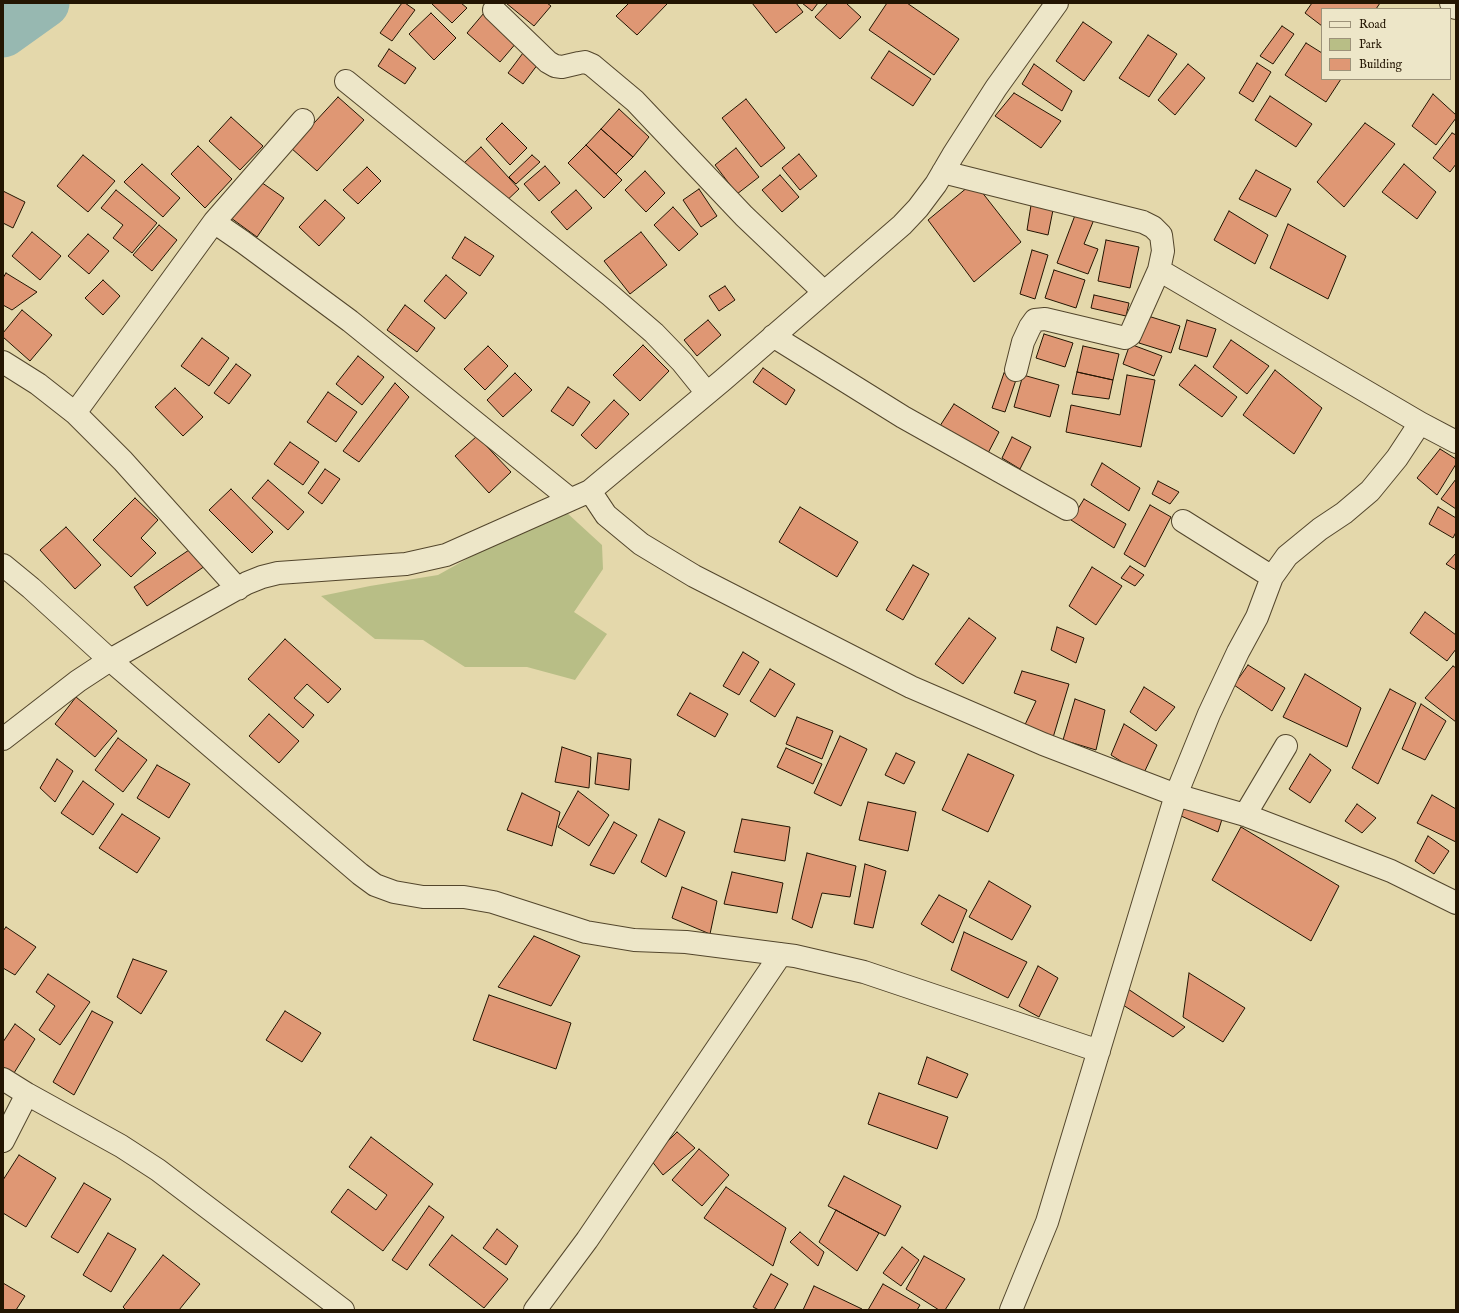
<!DOCTYPE html>
<style>
body{margin:0}
#map{position:relative;width:1459px;height:1313px;overflow:hidden;background:#e4d8ab;font-family:"IM FELL English",serif}
canvas{display:block}
.frame{position:absolute;inset:0;border:4px solid #231502;pointer-events:none}
.legend{position:absolute;left:1321px;top:8px;width:130px;height:72px;box-sizing:border-box;background:#ede6c8;border:1px solid #9c9279;margin:0;padding:5px 7px;list-style:none;font-size:12px;color:#231502}
.legend li{display:flex;align-items:center;gap:8px;height:20px}
.legend b{width:20px;border:1px solid #9c9279}
</style>
<div id="map">
<canvas width="1459" height="1313"></canvas>
<div class="frame"></div>
<ul class="legend">
<li><b style="height:5px;background:#ede6c8"></b>Road</li>
<li><b style="height:11px;background:#b8be86"></b>Park</li>
<li><b style="height:11px;background:#df9774"></b>Building</li>
</ul>
</div>
<script>
const context = document.querySelector('canvas').getContext('2d');
context.lineJoin = 'round';
function paint(path, color) { context.fillStyle = color; context.fill(path, 'evenodd'); }
const shape = rows => new Path2D(rows.map(r => 'M' + r).join(''));
function trace(path, color, width, dash) { context.strokeStyle = color; context.lineWidth = width; context.lineCap = dash ? 'butt' : 'round'; context.setLineDash(dash || []); context.stroke(path); }
paint(shape([
 [566,512,602,545,603,569,574,612,607,634,575,680,527,667,465,667,423,640,375,639,321,596,370,586,438,575,526,526]
]), '#b8be86');
trace(shape([
 [3,33,45,3]
]), '#97b8b1', 49);
const building = shape([
 [402,3,405,3,415,10,392,41,380,33,402,3],
 [431,3,461,3,467,8,452,23,431,3],
 [506,3,547,3,551,6,534,26,506,3],
 [629,3,666,3,667,4,637,35,616,16,629,3],
 [752,3,796,3,803,12,776,33,752,3],
 [802,3,818,3,812,11,802,3],
 [828,3,846,3,861,17,840,39,815,17,828,3],
 [887,3,907,3,959,39,934,75,869,30,887,3],
 [1312,3,1380,3,1376,9,1322,9,1322,26,1305,13,1312,3],
 [431,13,456,38,434,60,409,34,431,13],
 [484,13,517,42,500,62,467,33,484,13],
 [1083,22,1112,42,1084,81,1056,61,1083,22],
 [1282,26,1294,34,1273,64,1260,56,1282,26],
 [1148,35,1177,54,1149,97,1119,78,1148,35],
 [1306,43,1322,53,1322,79,1341,79,1326,102,1285,75,1306,43],
 [389,49,416,68,405,84,378,66,389,49],
 [526,49,541,60,523,84,508,73,526,49],
 [889,51,931,79,913,106,871,78,889,51],
 [1257,63,1271,72,1253,102,1239,93,1257,63],
 [1034,64,1072,91,1062,111,1022,84,1034,64],
 [1188,64,1205,78,1175,115,1158,100,1188,64],
 [1014,93,1061,121,1041,148,995,116,1014,93],
 [1433,94,1456,115,1456,118,1436,145,1412,126,1433,94],
 [1270,96,1312,124,1296,147,1255,120,1270,96],
 [338,97,364,120,317,171,291,148,338,97],
 [746,99,785,148,761,167,722,118,746,99],
 [619,109,649,137,633,157,601,129,619,109],
 [231,117,263,146,240,170,209,141,231,117],
 [502,123,527,148,510,165,486,139,502,123],
 [1365,123,1395,144,1344,207,1317,182,1365,123],
 [601,129,633,157,616,174,586,145,601,129],
 [1452,133,1456,135,1456,164,1450,172,1433,158,1452,133],
 [586,145,622,180,604,198,568,163,586,145],
 [198,146,232,179,205,208,171,174,198,146],
 [481,147,519,189,502,205,464,163,481,147],
 [736,148,759,177,737,194,715,165,736,148],
 [799,154,817,176,800,190,782,168,799,154],
 [83,155,115,181,88,212,57,186,83,155],
 [532,155,540,162,516,184,509,177,532,155],
 [142,164,180,198,163,217,124,182,142,164],
 [1404,164,1436,192,1417,219,1382,192,1404,164],
 [545,166,560,183,539,201,524,184,545,166],
 [367,167,381,181,358,204,343,190,367,167],
 [1256,170,1291,189,1276,217,1239,199,1256,170],
 [645,171,665,193,646,212,625,190,645,171],
 [780,175,799,197,782,212,762,190,780,175],
 [258,180,284,198,257,237,231,218,258,180],
 [974,182,1021,242,974,282,928,220,974,182],
 [699,189,717,216,701,227,683,200,699,189],
 [116,190,157,223,132,253,113,238,123,225,101,208,116,190],
 [576,190,592,208,567,230,551,212,576,190],
 [3,191,25,202,13,228,3,223,3,191],
 [1032,199,1054,205,1048,235,1027,230,1032,199],
 [325,200,345,218,319,246,299,227,325,200],
 [673,207,698,234,679,251,654,225,673,207],
 [1077,210,1095,217,1084,244,1098,249,1088,274,1057,263,1077,210],
 [1229,211,1268,235,1255,264,1214,240,1229,211],
 [1288,224,1346,256,1328,299,1270,268,1288,224],
 [159,225,177,240,152,271,133,255,159,225],
 [32,232,61,256,40,280,12,256,32,232],
 [641,232,667,265,630,294,604,261,641,232],
 [88,234,109,251,89,274,68,256,88,234],
 [465,237,494,256,480,276,452,258,465,237],
 [1106,240,1139,247,1130,288,1098,281,1106,240],
 [1032,250,1048,255,1035,299,1020,294,1032,250],
 [1054,270,1085,280,1076,308,1045,298,1054,270],
 [6,273,37,292,12,310,3,305,3,278,6,273],
 [446,275,467,293,445,319,424,301,446,275],
 [103,280,120,296,103,315,85,298,103,280],
 [725,286,735,300,719,311,709,296,725,286],
 [1094,295,1129,303,1126,316,1091,308,1094,295],
 [405,305,435,328,417,352,387,330,405,305],
 [22,310,52,335,30,361,3,337,3,333,22,310],
 [1148,316,1180,326,1171,353,1139,343,1148,316],
 [708,320,721,335,697,356,684,340,708,320],
 [1187,320,1216,329,1207,357,1179,349,1187,320],
 [1044,334,1073,343,1065,367,1036,358,1044,334],
 [202,338,229,358,209,386,181,366,202,338],
 [1231,340,1269,366,1247,394,1213,367,1231,340],
 [1130,344,1162,356,1154,376,1123,364,1130,344],
 [643,345,669,371,640,401,613,375,643,345],
 [488,346,508,366,485,390,464,369,488,346],
 [1083,346,1119,354,1113,380,1077,372,1083,346],
 [358,356,384,377,362,405,336,384,358,356],
 [236,364,251,375,229,404,214,393,236,364],
 [1195,365,1237,397,1222,417,1179,385,1195,365],
 [763,368,795,390,786,405,753,382,763,368],
 [1275,370,1322,408,1294,454,1243,415,1275,370],
 [1077,372,1113,380,1109,399,1072,394,1077,372],
 [515,373,532,390,503,417,487,400,515,373],
 [1004,373,1017,377,1005,412,992,408,1004,373],
 [1023,375,1059,385,1050,417,1014,407,1023,375],
 [1127,375,1155,380,1141,447,1066,432,1071,405,1120,415,1127,375],
 [395,383,409,397,359,462,343,451,395,383],
 [568,387,590,402,573,426,551,411,568,387],
 [175,388,203,417,183,436,155,407,175,388],
 [328,392,357,412,336,442,307,422,328,392],
 [614,400,629,414,596,449,581,435,614,400],
 [954,404,999,432,987,455,938,429,954,404],
 [477,436,511,472,489,493,455,456,477,436],
 [1012,437,1031,447,1020,469,1002,458,1012,437],
 [290,442,319,462,303,485,274,464,290,442],
 [1440,449,1456,459,1456,464,1437,495,1417,478,1440,449],
 [1102,463,1140,488,1129,511,1091,485,1102,463],
 [325,469,340,479,322,504,308,493,325,469],
 [1456,479,1456,509,1441,499,1456,479],
 [268,480,304,512,288,530,252,498,268,480],
 [1158,481,1179,492,1170,504,1152,494,1158,481],
 [231,489,273,532,252,553,209,510,231,489],
 [135,498,158,520,141,538,156,553,131,577,93,540,135,498],
 [1084,499,1126,524,1114,548,1071,520,1084,499],
 [1150,505,1171,517,1145,567,1124,554,1150,505],
 [800,507,858,542,837,577,779,542,800,507],
 [1438,507,1456,518,1456,532,1453,538,1429,524,1438,507],
 [66,527,101,565,75,589,40,550,66,527],
 [192,548,205,566,147,606,134,587,192,548],
 [1456,553,1456,570,1446,564,1456,553],
 [913,565,929,574,903,620,886,610,913,565],
 [1130,566,1144,575,1135,586,1121,578,1130,566],
 [1092,567,1122,586,1096,625,1069,606,1092,567],
 [1425,612,1456,635,1456,649,1447,661,1410,633,1425,612],
 [969,618,996,638,963,684,935,664,969,618],
 [1057,627,1084,638,1076,663,1051,650,1057,627],
 [285,639,341,689,328,703,307,684,294,698,314,715,303,728,248,679,285,639],
 [743,652,759,662,739,695,723,686,743,652],
 [1248,665,1285,688,1272,711,1234,685,1248,665],
 [1453,666,1456,668,1456,722,1425,698,1453,666],
 [770,669,795,684,775,717,750,701,770,669],
 [1022,671,1069,684,1052,741,1023,729,1036,701,1014,693,1022,671],
 [1305,674,1361,708,1347,747,1283,717,1305,674],
 [1144,687,1175,707,1156,731,1130,712,1144,687],
 [1390,689,1416,703,1378,784,1352,768,1390,689],
 [690,693,728,714,715,737,677,715,690,693],
 [76,697,117,731,95,757,55,724,76,697],
 [1075,699,1105,710,1096,750,1063,740,1075,699],
 [1421,704,1446,721,1425,760,1402,749,1421,704],
 [269,714,299,741,279,763,249,736,269,714],
 [797,717,833,731,822,759,786,744,797,717],
 [1124,724,1157,745,1143,775,1111,755,1124,724],
 [840,736,867,749,841,806,814,793,840,736],
 [118,738,147,760,123,792,95,770,118,738],
 [562,747,591,757,589,788,555,782,562,747],
 [786,748,822,764,813,784,777,767,786,748],
 [598,753,631,759,629,790,595,784,598,753],
 [896,753,915,762,904,784,885,775,896,753],
 [968,754,1014,775,988,832,942,810,968,754],
 [1310,754,1331,770,1310,803,1289,789,1310,754],
 [57,759,73,771,55,802,40,788,57,759],
 [157,765,190,784,169,818,137,798,157,765],
 [83,781,114,804,93,835,61,813,83,781],
 [578,791,609,815,589,846,558,827,578,791],
 [522,793,560,812,552,846,507,830,522,793],
 [1432,795,1456,809,1456,842,1417,823,1432,795],
 [1183,797,1223,816,1218,832,1181,816,1183,797],
 [868,802,916,812,908,851,859,840,868,802],
 [1357,804,1376,818,1362,833,1345,821,1357,804],
 [122,814,160,838,137,873,99,848,122,814],
 [659,819,685,832,666,877,641,862,659,819],
 [742,819,790,827,785,861,734,852,742,819],
 [614,822,637,835,614,874,590,865,614,822],
 [1241,827,1339,886,1311,941,1212,880,1241,827],
 [1428,836,1449,851,1434,874,1415,861,1428,836],
 [807,853,856,866,850,897,822,893,812,928,792,919,807,853],
 [865,864,886,871,873,928,854,924,865,864],
 [732,872,783,883,777,913,724,904,732,872],
 [989,881,1031,906,1012,940,969,917,989,881],
 [682,887,717,901,710,934,672,918,682,887],
 [939,895,967,910,953,943,921,924,939,895],
 [6,927,36,947,15,975,3,968,3,931,6,927],
 [964,932,1027,962,1008,998,951,970,964,932],
 [534,936,580,956,551,1006,498,987,534,936],
 [133,959,167,971,141,1014,117,997,133,959],
 [1038,966,1058,978,1039,1017,1019,1006,1038,966],
 [1189,973,1245,1008,1223,1042,1183,1017,1189,973],
 [48,974,90,1002,60,1045,39,1030,55,1006,36,992,48,974],
 [1128,989,1185,1027,1173,1037,1123,1005,1128,989],
 [489,995,571,1023,556,1069,473,1040,489,995],
 [92,1011,113,1022,74,1095,53,1082,92,1011],
 [285,1011,321,1033,302,1062,266,1040,285,1011],
 [15,1024,35,1039,14,1073,3,1067,3,1042,15,1024],
 [927,1057,968,1074,957,1098,918,1084,927,1057],
 [879,1093,948,1117,937,1149,868,1124,879,1093],
 [677,1132,695,1148,663,1175,650,1159,677,1132],
 [371,1137,433,1184,383,1251,331,1212,348,1189,376,1210,387,1195,349,1167,371,1137],
 [699,1149,729,1175,702,1206,672,1180,699,1149],
 [19,1155,56,1178,26,1227,3,1213,3,1180,19,1155],
 [844,1176,901,1206,885,1236,828,1206,844,1176],
 [84,1183,111,1199,78,1253,51,1237,84,1183],
 [726,1187,786,1228,773,1266,704,1218,726,1187],
 [429,1206,444,1217,407,1270,392,1260,429,1206],
 [836,1210,879,1233,857,1271,819,1242,836,1210],
 [497,1229,518,1246,506,1265,483,1248,497,1229],
 [800,1232,824,1252,818,1266,790,1242,800,1232],
 [108,1233,136,1249,111,1292,83,1275,108,1233],
 [452,1235,508,1279,484,1308,429,1265,452,1235],
 [902,1247,919,1260,901,1286,883,1273,902,1247],
 [163,1255,200,1284,179,1310,126,1310,123,1307,163,1255],
 [924,1256,965,1279,945,1310,939,1310,906,1289,924,1256],
 [771,1274,788,1284,774,1310,759,1310,753,1307,771,1274],
 [3,1283,25,1296,16,1310,3,1310,3,1283],
 [883,1284,920,1305,917,1310,868,1310,883,1284],
 [814,1286,862,1309,862,1310,803,1310,814,1286]
]);
paint(building, '#df9774');
trace(building, '#231502', 1);
const minor = shape([
 [1451,3,1456,8],
 [494,10,548,62,555,66,562,67,579,63,585,62,592,65,635,101,744,216,824,292],
 [346,81,610,295,654,333,682,362,707,393],
 [943,172,1143,222,1153,227,1161,235,1163,251,1159,270,1130,335,1125,338,1045,319,1035,320,1030,327,1023,342,1016,370],
 [214,222,303,120],
 [1159,270,1420,423,1456,442],
 [773,336,903,417,1067,509],
 [3,362,38,384,75,413,123,461,238,589],
 [75,413,214,222,243,242,350,321,570,499],
 [590,491,606,515,641,544,694,576,911,687,1043,744,1176,795,1245,815,1391,871,1456,903],
 [1183,521,1272,577],
 [3,565,31,588,110,660,360,874,375,885,394,892,423,897,464,897,493,902,586,932,634,940,686,942,795,956,864,972,1099,1051],
 [3,739,78,681,110,660,247,583,262,577,278,573,406,564,446,555,590,491,723,380,902,225,918,208,936,184,953,155,996,88,1057,3],
 [1245,815,1286,746],
 [3,1079,27,1094,121,1146,158,1170,343,1310],
 [3,1141,27,1094],
 [535,1310,587,1240,781,954],
 [1011,1310,1047,1222,1176,795,1209,714,1238,652,1257,617,1272,577,1287,556,1320,529,1344,513,1370,491,1397,458,1420,423]
]);
trace(minor, '#53462c', 24);
trace(minor, '#ede6c8', 22);
</script>
